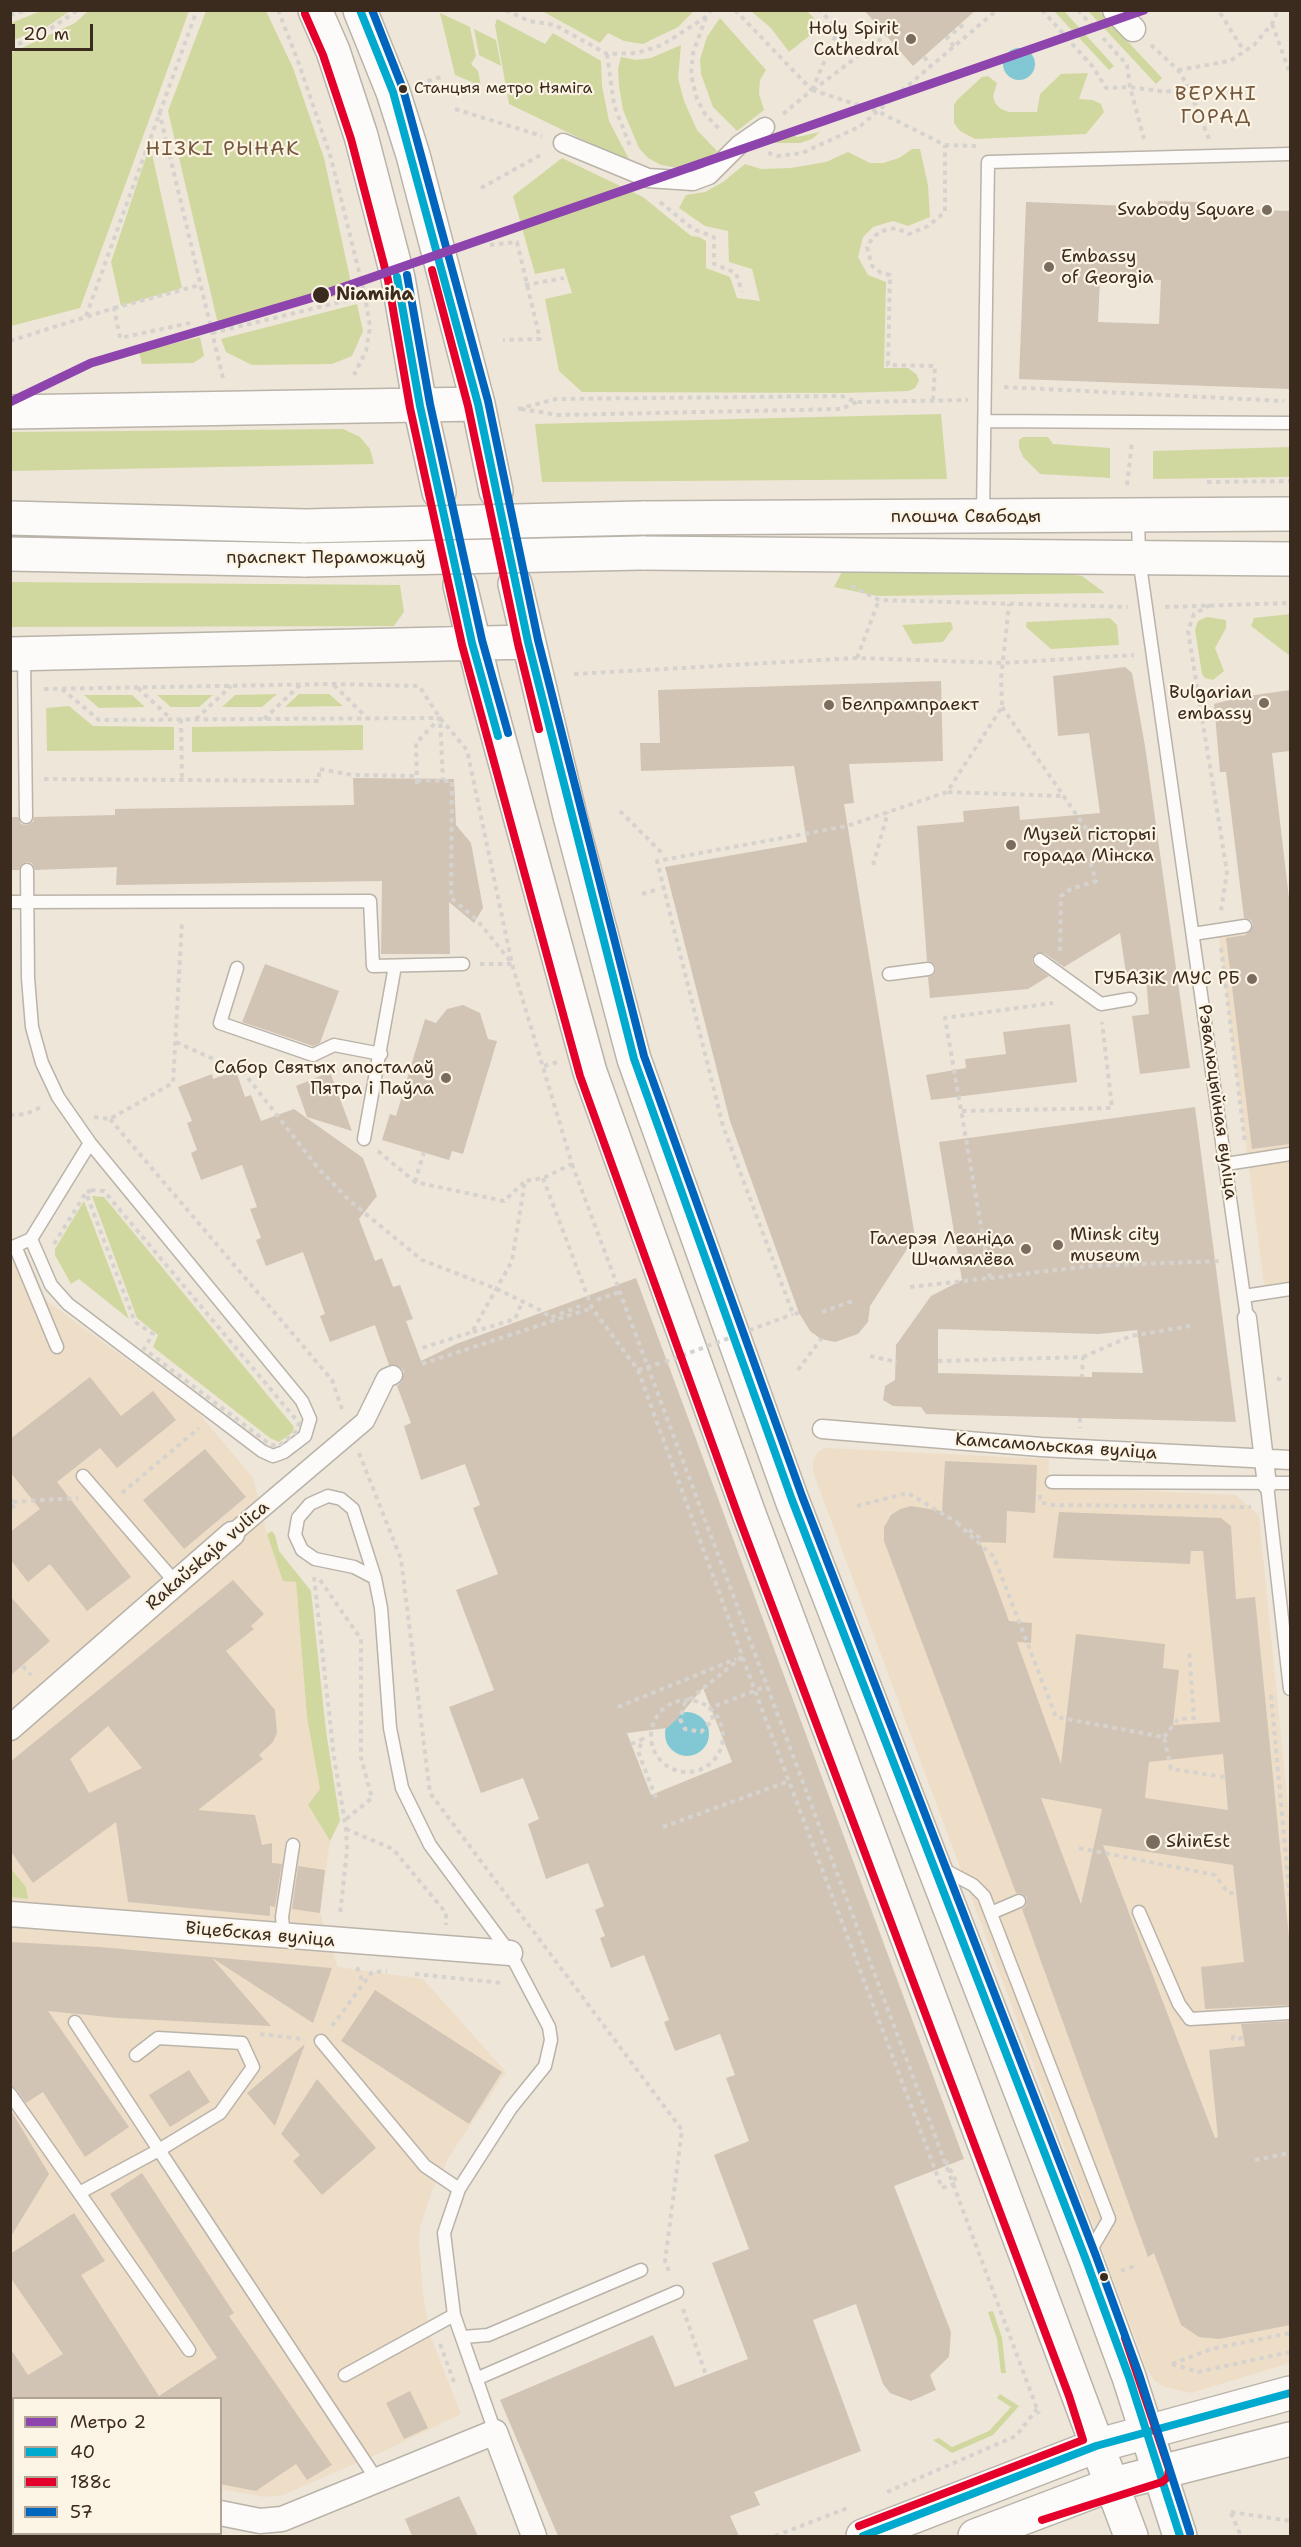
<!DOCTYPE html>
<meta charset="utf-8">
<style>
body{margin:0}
#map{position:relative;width:1301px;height:2547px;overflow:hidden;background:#eee6d9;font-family:"Shantell Sans",sans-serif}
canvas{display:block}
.frame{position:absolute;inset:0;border:12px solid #3b2a1e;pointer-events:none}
.legend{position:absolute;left:12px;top:2397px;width:210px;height:138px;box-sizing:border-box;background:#fcf5e5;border:2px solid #afa495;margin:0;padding:8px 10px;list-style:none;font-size:18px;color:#3b2a1e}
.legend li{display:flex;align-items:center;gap:12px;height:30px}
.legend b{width:30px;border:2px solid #afa495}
.scale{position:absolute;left:12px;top:24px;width:81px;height:27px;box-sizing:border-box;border:3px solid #3b2a1e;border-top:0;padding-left:8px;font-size:18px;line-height:21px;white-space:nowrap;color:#3b2a1e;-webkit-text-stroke:4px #fcf5e5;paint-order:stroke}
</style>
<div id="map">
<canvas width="1301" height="2547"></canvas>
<div class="frame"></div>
<ul class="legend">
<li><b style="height:8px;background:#8e44ad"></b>Метро 2</li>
<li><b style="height:8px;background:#00a9ce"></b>40</li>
<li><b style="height:8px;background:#e4002b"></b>188с</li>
<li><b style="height:8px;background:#0065bd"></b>57</li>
</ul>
<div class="scale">20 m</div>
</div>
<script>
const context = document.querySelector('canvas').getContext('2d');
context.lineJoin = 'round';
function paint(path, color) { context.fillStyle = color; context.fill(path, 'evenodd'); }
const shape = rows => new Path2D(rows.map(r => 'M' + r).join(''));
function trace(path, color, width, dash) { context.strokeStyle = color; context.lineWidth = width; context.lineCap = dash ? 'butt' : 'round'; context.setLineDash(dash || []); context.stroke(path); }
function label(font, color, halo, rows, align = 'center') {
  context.font = font + ' "Shantell Sans",sans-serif'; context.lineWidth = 4.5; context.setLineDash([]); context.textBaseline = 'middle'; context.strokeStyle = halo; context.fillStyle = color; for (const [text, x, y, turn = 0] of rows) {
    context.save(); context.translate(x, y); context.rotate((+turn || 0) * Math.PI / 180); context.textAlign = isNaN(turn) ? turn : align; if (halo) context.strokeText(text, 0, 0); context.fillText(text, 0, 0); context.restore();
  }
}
paint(shape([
 [1290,930,1290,1289,1265,1292,1219,937],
 [26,1254,47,1301,197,1411,253,1478,267,1534,283,1580,296,1581,307,1717,321,1790,308,1806,330,1841,320,1913,338,1967,423,1979,506,2072,449,2157,432,2191,420,2227,419,2244,423,2295,430,2335,461,2414,382,2452,283,2495,264,2497,221,2489,220,2398,14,2398,13,2451,11,2450,10,1260],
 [825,1448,1049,1459,1048,1486,1236,1495,1259,1516,1290,1825,1290,2363,1191,2393,1165,2387,1155,2381,1147,2370,813,1472,813,1461,818,1452]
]), '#eedec8');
paint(shape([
 [41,11,70,11,45,28,11,41,11,23],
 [88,11,189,11,80,308,11,326,11,53,75,23],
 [206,11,266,11,293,68,324,158,353,292,218,324,168,111],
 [542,11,694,11,678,27,643,44,624,41,608,33,600,43],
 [751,11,807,11,814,18,807,25,814,32,789,52,771,28],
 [1054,11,1064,11,1114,66,1109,70],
 [1088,11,1099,11,1162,78,1156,84],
 [440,13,470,27,476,56,471,64,478,71,481,86,455,75],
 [720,18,766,70,760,80,759,94,764,110,737,131,713,107,701,74,700,59,707,37],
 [497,19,545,44,553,33,601,61,602,86,609,121,631,163,509,104,495,25],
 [474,29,496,40,501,66,479,55],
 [681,45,678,78,684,101,697,130,717,151,701,167,689,170,661,165,648,158,639,148,623,110,619,86,618,69,621,57,636,60,651,58],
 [1088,73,1079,99,1093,100,1101,104,1104,112,1086,134,975,139,960,131,954,123,954,105,957,100,982,77,988,76,997,83,993,96,995,103,1001,109,1009,112,1037,112,1040,94,1061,74],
 [782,130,797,137,820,132,812,139,800,143,771,143],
 [150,145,182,288,121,306,111,262],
 [912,149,920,149,928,185,930,217,908,226,893,221,873,227,863,237,858,257,868,275,886,282,884,368,908,368,917,375,919,381,915,388,909,391,846,393,582,392,559,371,545,299,572,293,564,268,535,274,513,196,562,158,643,197,691,236,699,237,706,241,706,268,730,277,737,298,760,301,752,269,729,262,728,231,705,226,679,208,686,195,705,192,723,182,745,164,761,169,791,168,826,162,848,152,870,163,883,163,899,158],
 [357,304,363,331,352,356,332,364,252,365,226,352,221,339],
 [200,337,204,356,193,363,142,364,139,352],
 [941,414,947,479,542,482,535,424],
 [343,429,360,437,370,449,374,464,11,471,11,432],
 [1023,437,1048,437,1053,444,1110,448,1110,478,1040,474,1023,457,1019,447,1019,440],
 [1290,447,1290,477,1153,479,1153,451],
 [846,564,1038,569,1082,576,1105,593,877,596,834,587],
 [11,582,400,585,404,612,394,626,11,627],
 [1290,614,1290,656,1251,626,1254,618],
 [1207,617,1226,620,1226,628,1215,648,1224,671,1213,680,1205,678,1202,674,1195,630,1198,621],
 [1110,618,1117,625,1119,645,1051,649,1026,627,1027,622],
 [951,622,953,628,943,642,913,644,902,625],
 [277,694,262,707,222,707,235,695],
 [299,694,329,694,343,706,285,707],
 [84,695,132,695,145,707,99,708],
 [157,695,213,695,199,707,171,707],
 [69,706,93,726,174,727,174,750,47,751,46,708],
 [363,725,363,750,192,752,192,727],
 [92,1196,104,1197,294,1427,292,1433,279,1442,270,1438,153,1347,158,1335,137,1318],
 [84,1201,129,1319,79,1279,71,1284,55,1255,55,1249],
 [272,1531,275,1535,279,1551,311,1591,326,1731,340,1821,330,1841,308,1805,320,1789,307,1717,296,1582,283,1581,267,1534],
 [11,1869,26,1887,28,1899,11,1897],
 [993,2311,1002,2338,1006,2373,1001,2373,997,2339,988,2312],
 [1000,2394,1019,2406,993,2435,952,2453,933,2440,939,2438,952,2447,989,2431,1011,2407,997,2398]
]), '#d1d89f');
paint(shape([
 '1003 64a16 16 0 1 1 32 0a16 16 0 1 1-32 0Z',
 '665 1734a22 22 0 1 1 44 0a22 22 0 1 1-44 0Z'
]), '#82c8d4');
paint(shape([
 [864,10,976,10,913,66],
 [1158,201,1198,202,1197,208,1290,211,1290,389,1019,379,1026,202,1157,207],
 [1100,278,1161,280,1159,324,1098,322],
 [1125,667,1132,673,1145,746,1190,1068,1140,1074,1132,1016,1149,1014,1146,978,1127,980,1120,933,1064,967,1044,953,1036,953,1032,959,1033,964,1049,976,1028,989,930,998,928,977,933,975,936,969,934,964,927,961,917,826,964,822,963,811,1019,806,1020,820,1100,813,1089,733,1058,736,1053,676],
 [941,681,943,761,849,764,854,803,844,804,915,1237,870,1306,868,1322,858,1334,835,1342,821,1339,810,1331,799,1313,730,1121,665,867,807,842,794,766,641,771,640,743,660,743,658,690],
 [1290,690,1290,751,1272,753,1290,907,1290,1144,1252,1149,1226,938,1246,935,1253,925,1251,920,1244,918,1226,772,1220,772,1214,704,1241,697],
 [353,778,454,779,456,825,471,843,483,908,474,923,449,902,450,954,381,954,382,881,116,885,117,867,35,870,32,863,26,862,19,870,10,870,10,817,18,817,21,824,27,825,33,822,34,817,115,815,115,809,354,805],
 [265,964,339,991,320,1043,313,1046,242,1022],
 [463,1005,480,1013,488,1039,497,1041,463,1154,452,1151,449,1160,382,1140,390,1114,396,1116,425,1019,436,1023,447,1009],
 [1070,1024,1077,1082,931,1100,926,1075,966,1068,965,1059,1006,1054,1003,1032],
 [236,1071,245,1097,251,1095,261,1121,294,1109,363,1158,377,1196,359,1219,375,1261,382,1258,393,1287,400,1285,413,1319,406,1321,421,1361,456,1344,636,1278,964,2159,894,2186,951,2332,949,2357,930,2375,936,2390,911,2401,890,2393,883,2384,856,2304,813,2320,861,2451,754,2492,760,2505,730,2516,739,2536,558,2536,500,2400,653,2335,675,2387,748,2359,712,2263,749,2249,714,2155,749,2141,726,2078,735,2075,720,2034,675,2051,664,2022,669,2020,644,1955,611,1968,600,1938,605,1936,595,1910,604,1906,588,1863,546,1879,528,1824,539,1819,523,1778,481,1793,449,1707,494,1690,456,1590,498,1574,473,1508,480,1505,465,1464,421,1480,404,1426,411,1423,397,1386,402,1381,404,1371,399,1366,389,1365,375,1325,330,1342,320,1316,325,1314,303,1252,266,1266,256,1240,261,1238,250,1209,257,1207,242,1165,201,1180,191,1153,197,1150,187,1123,192,1121,178,1087,212,1074,213,1079],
 [703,1688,732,1762,651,1795,627,1733,667,1728,676,1720],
 [330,1072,352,1131,307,1117,296,1086],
 [1195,1107,1236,1422,926,1414,921,1407,893,1406,883,1400,885,1386,895,1380,896,1345,931,1296,962,1280,939,1142],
 [938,1329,1098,1334,1137,1330,1143,1373,1092,1372,1092,1377,938,1373],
 [90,1377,121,1416,153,1391,176,1420,117,1468,100,1448,57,1482,131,1577,87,1611,50,1564,28,1582,10,1559,10,1532,40,1509,10,1472,10,1439],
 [205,1449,246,1497,184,1549,143,1500],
 [945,1461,1037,1465,1035,1513,1007,1511,1006,1543,980,1542,1009,1621,1032,1623,1031,1643,1017,1642,1061,1764,1076,1634,1165,1644,1163,1668,1179,1670,1173,1725,1220,1722,1203,1551,1191,1551,1190,1564,1053,1558,1059,1512,1221,1518,1231,1526,1236,1599,1255,1597,1290,1947,1290,2005,1205,2009,1201,1967,1244,1962,1233,1865,1103,1845,1215,2138,1218,2137,1209,2050,1245,2046,1241,2024,1290,2021,1290,2325,1219,2339,1199,2337,1181,2325,1154,2253,1148,2257,1022,1909,1026,1905,1027,1898,1023,1894,1016,1893,884,1541,884,1527,891,1515,900,1509,911,1506,942,1511],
 [1223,1754,1228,1810,1145,1798,1149,1762],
 [1041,1798,1102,1809,1081,1904],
 [233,1580,264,1614,251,1626,254,1629,226,1651,275,1710,277,1733,273,1742,259,1755,263,1759,198,1810,255,1815,262,1845,272,1843,272,1863,282,1864,275,1907,270,1906,270,1916,128,1902,116,1822,33,1883,10,1850,10,1762],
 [108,1726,142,1768,89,1793,70,1759],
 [10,1596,50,1641,10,1676],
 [298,1866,325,1870,320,1913,292,1909],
 [10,1942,100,1947,332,1968,313,2023,212,1958,271,2026,118,2018,48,2011,129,2127,85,2157,43,2092,26,2103,16,2089,10,2086],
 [375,1990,502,2072,469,2124,341,2041],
 [305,2044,275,2126,247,2093],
 [189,2070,210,2102,170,2127,149,2095],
 [317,2079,376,2148,322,2195,293,2161,300,2155,281,2134],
 [10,2109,49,2174,10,2238],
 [142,2173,234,2313,229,2316,332,2465,307,2480,296,2464,256,2491,220,2484,220,2398,10,2398,10,2348,28,2375,63,2354,10,2277,10,2254,74,2213,105,2261,81,2275,159,2396,217,2358,110,2194],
 [410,2391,428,2428,404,2439,386,2403],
 [459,2496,478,2536,412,2536,405,2519]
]), '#d2c4b5');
const service = shape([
 [985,421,1290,423],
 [983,515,988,162,1290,154],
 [1138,517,1139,558,1247,1318],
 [24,656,26,817],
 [27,870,28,978,32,1027,42,1063,58,1097,90,1143,302,1401,310,1419,305,1436,284,1452,273,1456,262,1451,68,1304,51,1285,31,1239],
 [10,902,370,901,373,966,463,964],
 [1193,934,1245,926],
 [1040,960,1101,1004,1130,999],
 [237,968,220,1023,313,1055,334,1045,381,1054],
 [889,974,928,969],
 [364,1139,395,966],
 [1226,1164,1290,1154],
 [15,1246,31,1239,90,1143],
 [10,1248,15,1246,57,1347],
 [1244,1296,1290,1289],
 [83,1476,176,1583],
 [1052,1482,1290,1483],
 [1267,1485,1290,1689],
 [375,1578,354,1567,315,1559,302,1550,295,1535,298,1518,310,1504,328,1496,341,1499,353,1509,375,1578,381,1608,390,1728,402,1788,430,1845,510,1953,549,2027,551,2040,545,2066,511,2108,459,2189,444,2233,454,2315,495,2432],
 [943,1869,973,1885,984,1896,1109,2219,1089,2253],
 [1139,1912,1179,2004,1190,2019,1290,2013],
 [991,1913,1019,1901],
 [284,1936,282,1917,293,1845],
 [75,2022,159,2150,79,2193],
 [321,2041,425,2166,459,2189],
 [136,2055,158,2038,242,2043,253,2067,220,2113,159,2150,377,2480],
 [10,2094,189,2350],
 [463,2337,488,2335,641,2270],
 [345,2375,454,2315],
 [476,2379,677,2292]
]);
const pedestrian = shape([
 [563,143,648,178,693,181,709,175,739,145,765,127],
 [1247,1318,1267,1485],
 [822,1429,1041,1447,1290,1460],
 [232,1534,365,1421,386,1378,393,1375]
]);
const minor = shape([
 [1115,10,1133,29],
 [10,1728,232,1534],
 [10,1914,510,1953],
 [10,2473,14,2474],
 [220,2513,260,2521,282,2519,495,2432,534,2536]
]);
const primary = shape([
 [315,10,333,51,361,136,398,278,420,406,439,492],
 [360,10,393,92,413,155,478,404,496,491],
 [10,412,478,404],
 [10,518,305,526],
 [642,518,1290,514],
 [642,553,1290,559],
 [10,554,305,560],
 [515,584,570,816,634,1059,792,1500,1086,2260,1129,2377,1180,2536],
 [460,585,483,681,590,1072,749,1514,1131,2536],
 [10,654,528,642],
 [863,2536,1096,2446,1290,2393],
 [975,2536,1110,2485,1290,2439]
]);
trace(service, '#b9b3a9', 15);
trace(pedestrian, '#b9b3a9', 21);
trace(minor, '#b9b3a9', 27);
trace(primary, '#b9b3a9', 36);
trace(shape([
 [278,10,299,64,331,158,365,296,370,327,366,351,354,375],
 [506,10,529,21,555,25,607,54,637,53,662,45,706,17,711,10],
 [735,10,812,90,783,114],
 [1042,10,1093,67,1106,88,1130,87,1166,92,1188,86],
 [1078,10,1094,28],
 [1220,13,1244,51],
 [10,15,27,10],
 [706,17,693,53,691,75,697,99,705,114,721,131],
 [1272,24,1290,73],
 [1103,38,1127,65,1130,87,1144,139],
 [1151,45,1178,70,1188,86,1209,139],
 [954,46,947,38,964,24],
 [10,48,47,31,78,10],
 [607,54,614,105,630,146],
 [924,57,931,66],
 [1178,70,1230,61,1254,45,1272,24,1278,10],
 [419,84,444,76],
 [812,90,877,111,945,145,976,146],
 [812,90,838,30,820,10],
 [813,90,886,35],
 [455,109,542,136],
 [159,111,223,378],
 [768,153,777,156,802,153,859,127,997,10],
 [481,188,544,153],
 [660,202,693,229,714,237,714,264,736,273,742,292],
 [490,245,517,242,540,339,503,340],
 [525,285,564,278],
 [114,308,200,285],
 [86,316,197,10],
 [212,333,365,296],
 [10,341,114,308,120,338,190,323],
 [1004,387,1284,401],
 [933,400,935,366,888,365,890,275,881,273,872,266,867,247,873,237,882,231,896,228,909,234,928,226,945,212,945,145],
 [518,409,556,399,841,396,857,402,968,400],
 [521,409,559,415,841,409,857,402],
 [1207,482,1290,481],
 [1127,485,1132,442],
 [851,586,879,600,1128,607],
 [1210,605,1194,614,1188,631,1227,872,1221,911],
 [1165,607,1290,603],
 [857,658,879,600],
 [574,674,857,658,1003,663,1134,655],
 [334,685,367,718],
 [138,688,171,719],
 [44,689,333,684,419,686,440,718,467,750,512,964,572,1164,543,1178,525,1181,512,1261,472,1332,419,1349],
 [62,689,99,720,439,718],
 [1002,707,1087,830],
 [181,719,182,780],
 [196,719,231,686],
 [264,719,300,685],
 [44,779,319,781,319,769,352,775,417,776],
 [417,780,452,781,451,898,476,919,512,963],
 [417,784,416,743,440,718,443,780],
 [948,792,1063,796],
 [620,811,663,854],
 [873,865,888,812],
 [642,894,656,890],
 [1221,948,1245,1143],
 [1060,951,1061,896,1071,889,1096,881,1089,858],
 [480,964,512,964],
 [176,1042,244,1073,318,1168,350,1201,422,1260,497,1289,544,1312,550,1318,580,1306],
 [544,1066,558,1062],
 [962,1111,1112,1108,1102,1022],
 [10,1115,26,1114,41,1107],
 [94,1117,110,1119,173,1083,182,921],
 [110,1119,332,1380,343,1412],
 [378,1151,415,1182,504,1201,524,1182],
 [572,1164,1039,2414],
 [543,1178,592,1308,638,1370,755,1691,942,2188,957,2183,945,2160],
 [415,1182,424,1152],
 [91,1190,104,1191,299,1423,295,1433,279,1446,271,1445,144,1349,153,1334,135,1322,86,1193,91,1190],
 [54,1244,85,1194],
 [990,1278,1090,1266,1220,1261],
 [910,1287,990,1278,945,1018,1053,1003],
 [597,1300,619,1292],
 [822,1312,853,1301],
 [799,1313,793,1314,723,1126,657,861,847,826,947,792,1002,707,1001,679,1009,604],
 [473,1332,515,1319,522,1302],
 [870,1356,897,1362],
 [1083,1357,1131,1336,1190,1326],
 [938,1361,1083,1357,1082,1377],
 [422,1364,592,1308],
 [638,1370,664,1362],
 [798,1370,821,1339],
 [1277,1378,1283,1381],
 [1080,1418,1080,1428],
 [359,1453,401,1559,430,1793,682,2130,665,2261,670,2274],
 [122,1493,199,1428],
 [1040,1495,1040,1502,1050,1505,1251,1507],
 [10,1498,15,1505,10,1509],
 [13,1502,78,1498],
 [857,1506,908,1493,958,1523],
 [957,1523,994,1557,1056,1717,1164,1737,1171,1769,1225,1777],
 [969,1530,983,1540],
 [314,1577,334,1757,346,1829,347,1850,340,1915],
 [320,1580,361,1639,361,1758,372,1798,345,1820],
 [742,1657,685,1703,680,1719,685,1729,701,1732,713,1720,710,1708,767,1686],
 [23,1666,31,1675],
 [1271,1695,1290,1901],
 '651 1736a36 36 0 1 1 72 0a36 36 0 1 1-72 0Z',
 [618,1707,736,1659],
 [1164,1737,1178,1719,1194,1718,1189,1649],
 [631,1744,643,1739,638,1751,655,1796,658,1795],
 [663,1827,789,1781],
 [346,1829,393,1849,446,1913,446,1925],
 [1079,1848,1215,1875,1228,1893,1237,1893],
 [357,1967,363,1983],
 [415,1974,503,1983],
 [332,2026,372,1972,387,1971],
 [260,2034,303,2039],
 [1233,2035,1233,2039,1243,2038],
 [1255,2160,1290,2153],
 [1121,2271,1137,2265],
 [683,2309,706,2375],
 [440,2344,454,2382],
 [1172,2364,1211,2349,1290,2333],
 [1172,2364,1198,2372,1290,2352],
 [887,2492,1016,2436,1037,2409],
 [10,2505,14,2506],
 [1231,2512,1290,2521],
 [1231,2513,1241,2536],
 [150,2534,164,2536],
 [775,2536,850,2507]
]), '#d6d3cf', 4, [4.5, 4.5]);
trace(service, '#fcfbf9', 12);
trace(pedestrian, '#fcfbf9', 18);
trace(minor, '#fcfbf9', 24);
trace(primary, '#fcfbf9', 33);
const primaryBridge = shape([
 [305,526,642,518],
 [305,560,642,553]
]);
trace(primaryBridge, '#b9b3a9', 36, []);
trace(shape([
 [665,1362,793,1314]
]), '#d6d3cf', 4, [4.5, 4.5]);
trace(primaryBridge, '#fcfbf9', 33);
trace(shape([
 [360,10,393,92,478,404,528,642,634,1059,792,1500,1086,2260,1129,2377,1180,2536],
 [397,277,420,406,472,643,498,736],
 [863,2536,1096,2446,1290,2393]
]), '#00a9ce', 8);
trace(shape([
 [305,14,323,55,351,139,388,280,410,408,462,645,580,1076,739,1518,1069,2396,1083,2440,859,2526],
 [432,270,468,406,518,644,539,729],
 [1042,2520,1162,2482,1168,2477,1169,2469,1125,2338]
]), '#e4002b', 8);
trace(shape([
 [372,10,403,89,488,401,538,640,644,1056,802,1496,1096,2256,1139,2374,1190,2533],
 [407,275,430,404,482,640,508,733]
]), '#0065bd', 8);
trace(shape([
 [10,402,91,363,321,295,1144,10]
]), '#8e44ad', 9);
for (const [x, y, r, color] of [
 [911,39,6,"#7a6c5f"],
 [403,89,5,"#3b2a1e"],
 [1267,210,6,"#7a6c5f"],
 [1049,267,6,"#7a6c5f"],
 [321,295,9,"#3b2a1e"],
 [1264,703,6,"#7a6c5f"],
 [829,705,6,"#7a6c5f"],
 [1011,845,6,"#7a6c5f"],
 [1252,979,6,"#7a6c5f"],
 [446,1078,6,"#7a6c5f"],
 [1058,1245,6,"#7a6c5f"],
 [1026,1249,6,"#7a6c5f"],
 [1153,1842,8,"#7a6c5f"],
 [1104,2277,5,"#3b2a1e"]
]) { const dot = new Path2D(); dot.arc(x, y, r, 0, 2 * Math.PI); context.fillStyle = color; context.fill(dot); trace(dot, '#fcf5e5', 2); }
label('16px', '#3b2a1e', '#fcf5e5', [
 ["Станцыя метро Няміга",414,89]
], 'left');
label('18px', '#3b2a1e', '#fcf5e5', [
 ["Holy Spirit",899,29],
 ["Cathedral",899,50],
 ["Svabody Square",1255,210],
 ["Embassy",1061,257,"left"],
 ["of Georgia",1061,278,"left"],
 ["Bulgarian",1252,693],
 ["embassy",1252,714],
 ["Белпрампраект",841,705,"left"],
 ["Музей гісторыі",1023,835,"left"],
 ["горада Мінска",1023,856,"left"],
 ["ГУБАЗіК МУС РБ",1240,979],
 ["Сабор Святых апосталаў",434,1068],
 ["Пятра і Паўла",434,1089],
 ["Minsk city",1070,1235,"left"],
 ["museum",1070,1256,"left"],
 ["Галерэя Леаніда",1014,1239],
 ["Шчамялёва",1014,1260],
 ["ShinEst",1166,1842,"left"]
], 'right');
label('bold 18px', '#3b2a1e', '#fcf5e5', [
 ["Niamiha",336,295]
], 'left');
label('18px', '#3b2a1e', '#fcf5e5', [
 ["плошча Свабоды",966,517],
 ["праспект Пераможцаў",326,558],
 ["Рэвалюцыйная вуліца",1217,1102,82],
 ["Камсамольская вуліца",1056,1447,4],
 ["Rakaŭskaja vulica",208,1556,-41],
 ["Віцебская вуліца",260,1935,5]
]);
context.letterSpacing = '1.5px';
label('20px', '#74563c', '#fcf5e5', [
 ["ВЕРХНІ",1216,95],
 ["ГОРАД",1216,118],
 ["НІЗКІ РЫНАК",223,150]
]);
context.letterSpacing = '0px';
</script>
